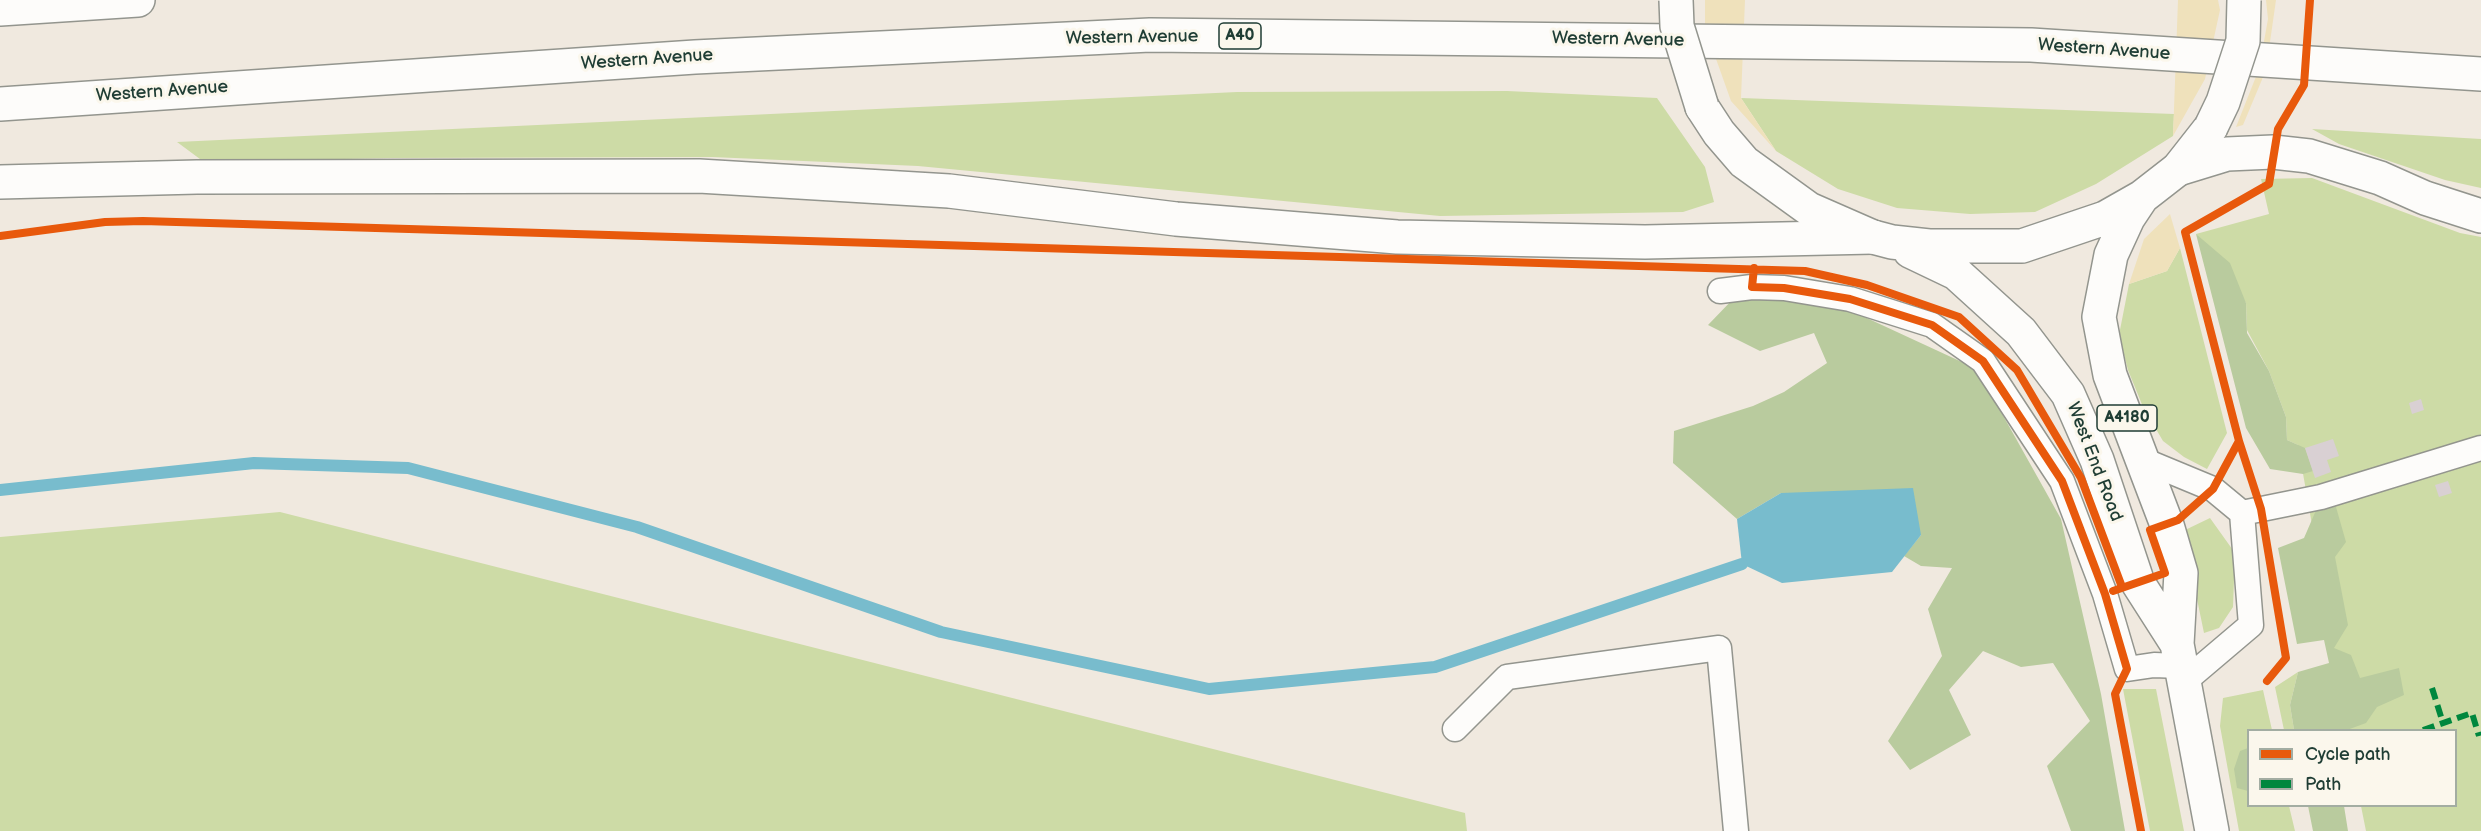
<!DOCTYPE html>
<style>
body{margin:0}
#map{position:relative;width:2481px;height:831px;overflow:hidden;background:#f0e9df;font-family:"Balsamiq Sans",sans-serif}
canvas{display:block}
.legend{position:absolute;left:2247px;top:729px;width:210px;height:78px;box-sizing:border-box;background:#fbf7ec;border:2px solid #a3ada2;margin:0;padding:8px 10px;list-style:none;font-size:18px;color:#1f3d34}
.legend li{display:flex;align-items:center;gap:12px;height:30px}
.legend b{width:30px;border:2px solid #a3ada2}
</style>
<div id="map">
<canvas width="2481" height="831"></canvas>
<ul class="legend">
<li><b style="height:8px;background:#e8590c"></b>Cycle path</li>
<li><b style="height:8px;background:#00873e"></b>Path</li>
</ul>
</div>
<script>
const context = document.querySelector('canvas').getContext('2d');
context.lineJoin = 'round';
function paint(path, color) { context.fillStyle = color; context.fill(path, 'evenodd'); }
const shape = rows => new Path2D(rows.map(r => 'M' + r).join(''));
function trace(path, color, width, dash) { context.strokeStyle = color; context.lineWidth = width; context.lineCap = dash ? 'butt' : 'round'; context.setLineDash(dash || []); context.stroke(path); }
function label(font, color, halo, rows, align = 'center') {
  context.font = font + ' "Balsamiq Sans",sans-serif'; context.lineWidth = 6; context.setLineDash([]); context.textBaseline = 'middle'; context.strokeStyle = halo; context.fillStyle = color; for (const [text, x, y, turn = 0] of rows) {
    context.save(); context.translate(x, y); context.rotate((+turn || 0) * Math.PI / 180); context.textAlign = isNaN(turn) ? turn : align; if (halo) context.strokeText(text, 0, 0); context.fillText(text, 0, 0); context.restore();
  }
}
paint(shape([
 [1507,91,1657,98,1705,167,1714,202,1683,212,1440,216,918,166,712,157,392,158,204,162,177,142,1237,92],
 [1741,98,2174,114,2173,136,2096,184,2035,212,1970,214,1897,208,1838,189,1776,151],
 [2312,129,2481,139,2481,188,2445,180,2339,144],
 [2312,178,2460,233,2481,237,2481,831,2366,831,2361,806,2456,806,2456,730,2348,730,2298,445,2287,440,2286,417,2269,371,2247,330,2246,303,2196,234,2269,214,2261,179],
 [2180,248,2227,433,2207,469,2184,457,2163,441,2143,407,2128,370,2119,335,2129,284,2167,271],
 [280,512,1465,813,1467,831,0,831,0,537],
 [2210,518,2235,553,2233,607,2219,628,2204,633,2183,531],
 [2298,672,2290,705,2294,730,2284,730,2275,687],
 [2123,689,2156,689,2184,831,2150,831],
 [2263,690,2272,730,2248,730,2248,806,2289,806,2295,831,2239,831,2220,726,2223,698]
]), '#cddba6');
paint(shape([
 [2196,234,2230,263,2246,303,2247,333,2269,371,2286,417,2287,440,2305,448,2313,471,2303,474,2270,469,2246,428],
 [1735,297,1830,301,1977,369,2061,519,2101,694,2125,831,2071,831,2047,766,2090,721,2053,663,2021,667,1983,651,1949,690,1971,735,1910,770,1888,741,1942,656,1928,609,1952,568,1921,566,1904,556,1921,535,1781,493,1737,519,1673,463,1674,431,1753,406,1784,392,1827,363,1814,333,1760,351,1708,325],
 [2336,507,2346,542,2335,557,2348,625,2334,648,2351,655,2360,678,2399,668,2404,695,2377,707,2366,723,2347,730,2294,730,2290,705,2298,672,2329,663,2324,640,2297,644,2278,548,2304,538,2317,508],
 [2248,748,2248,791,2237,788,2234,769,2240,751],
 [2308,806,2344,806,2348,831,2313,831]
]), '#b9cb9e');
paint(shape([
 [1705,0,1745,0,1741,98,1776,151,1731,101,1705,28],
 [2178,0,2218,0,2220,10,2205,79,2173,136],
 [2266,0,2276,0,2266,70,2243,125,2236,127,2259,69,2268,19],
 [2170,214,2180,248,2167,271,2129,284,2144,239]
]), '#efe1bb');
paint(shape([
 [1913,488,1921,535,1892,572,1782,583,1742,564,1737,519,1781,493]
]), '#78bccd');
trace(shape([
 [0,490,254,463,408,468,637,527,941,632,1209,689,1435,667,1742,564]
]), '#78bccd', 12);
paint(shape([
 [2421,399,2424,410,2412,414,2409,403],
 [2333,439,2339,456,2327,460,2331,472,2315,478,2305,448],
 [2448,481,2452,493,2439,497,2435,485]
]), '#d9d0d3');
const lane = shape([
 [1720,291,1752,287,1784,288,1850,299,1932,325,1983,361,2062,481,2105,594,2127,669,2154,665,2180,666],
 [2143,460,2213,489,2242,513,2251,625,2185,681],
 [2242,513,2321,497,2481,448],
 [1455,729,1507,677,1719,648,1736,831]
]);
const primary = shape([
 [1702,107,1719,133,1744,162,1809,209,1873,237,1892,242,1929,246,2022,246,2105,218,2142,197,2178,169,2211,127],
 [2142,197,2128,218,2111,255,2099,317,2110,375,2167,525,2181,573,2177,644,2212,831],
 [1910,251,1956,273,2021,332,2068,394,2097,460,2138,583,2177,644]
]);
const highway = shape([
 [0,9,138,0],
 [0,104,695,57,1150,35,2031,45,2481,74],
 [2178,169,2227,154,2273,152,2309,156,2380,178,2425,198,2481,216],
 [0,182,197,177,699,176,949,191,1176,219,1397,237,1645,242,1873,237]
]);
trace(lane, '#93958e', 27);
trace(primary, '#93958e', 36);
trace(highway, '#93958e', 36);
trace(lane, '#fdfcfa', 24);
trace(primary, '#fdfcfa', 33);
trace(highway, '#fdfcfa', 33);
const primaryBridge = shape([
 [1676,0,1677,26,1702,107],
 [2211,127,2223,102,2243,41,2244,0]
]);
trace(primaryBridge, '#93958e', 36, []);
trace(primaryBridge, '#fdfcfa', 33);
trace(shape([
 [2432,688,2443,723],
 [2423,730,2472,713,2479,736]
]), '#00873e', 6, [12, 6]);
trace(shape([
 [0,236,105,222,143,221,1805,271,1867,285,1959,317,2017,370,2081,478,2122,587],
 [1754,268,1752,287,1784,288,1850,299,1932,325,1983,361,2062,481,2105,594,2127,669,2115,694,2141,831],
 [2239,441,2261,509,2286,658,2267,681],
 [2113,591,2165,573,2150,530,2178,520,2213,489,2239,441,2185,232,2269,184,2278,129,2304,85,2310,0]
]), '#e8590c', 8);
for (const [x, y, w] of [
 [1240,36,42],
 [2127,418,60]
]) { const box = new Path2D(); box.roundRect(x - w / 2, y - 13, w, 26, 4.5); context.fillStyle = '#fbf7ec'; context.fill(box); trace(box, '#1f3d34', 1.5); }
label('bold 16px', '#1f3d34', null, [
 ["A40",1240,36],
 ["A4180",2127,418]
]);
label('18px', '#1f3d34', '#fbf7ec', [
 ["Western Avenue",1132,38,-1],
 ["Western Avenue",1618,40,1],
 ["Western Avenue",2104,50,4],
 ["Western Avenue",647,60,-4],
 ["Western Avenue",162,92,-4],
 ["West End Road",2094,462,69]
]);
</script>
